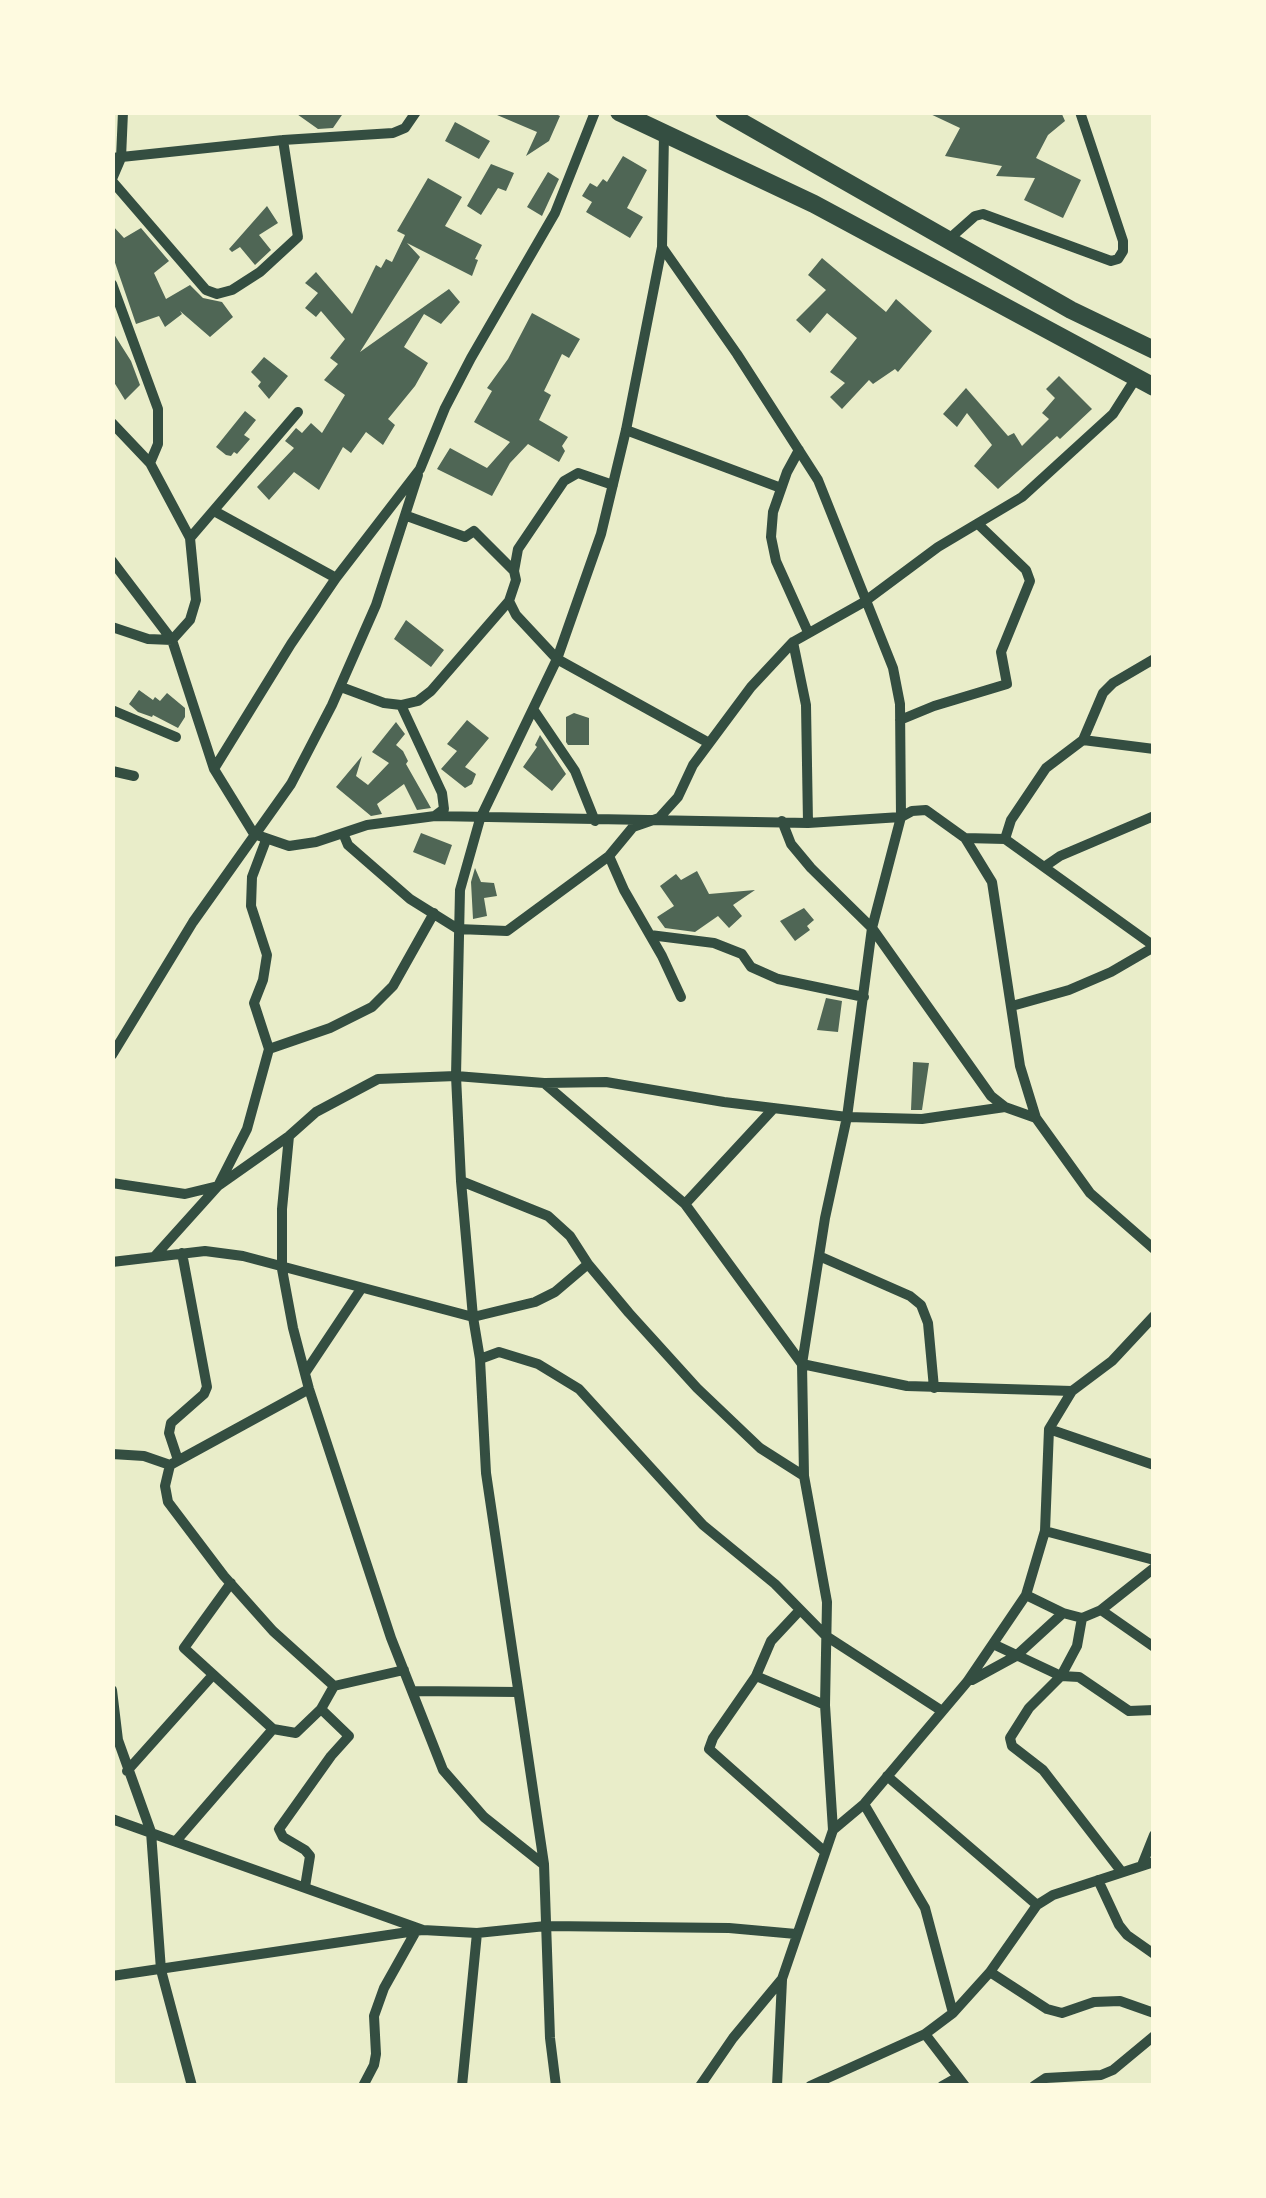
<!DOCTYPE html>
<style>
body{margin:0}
#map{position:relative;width:1266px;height:2198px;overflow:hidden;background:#e9edc9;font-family:"Fira Sans",sans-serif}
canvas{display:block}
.frame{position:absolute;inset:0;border:115px solid #fefae0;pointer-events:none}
</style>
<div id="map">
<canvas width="1266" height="2198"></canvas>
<div class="frame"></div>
</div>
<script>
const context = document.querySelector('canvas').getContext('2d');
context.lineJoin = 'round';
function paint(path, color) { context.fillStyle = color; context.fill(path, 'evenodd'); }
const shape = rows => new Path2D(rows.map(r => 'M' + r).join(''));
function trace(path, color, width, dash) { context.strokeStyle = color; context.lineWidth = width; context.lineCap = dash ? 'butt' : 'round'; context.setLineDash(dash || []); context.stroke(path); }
paint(shape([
 [294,112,344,112,333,128,318,129],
 [490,112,552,112,560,116,549,141,526,156,537,132],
 [926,112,1061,112,1065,121,1048,135,1036,158,1081,180,1063,218,1024,200,1035,178,996,176,1002,166,945,156,960,128],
 [455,122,490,141,479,159,445,141],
 [623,156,647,170,627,208,643,217,630,238,586,212,592,202,582,196,590,183,597,187,603,179,607,182],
 [491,164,514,173,506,191,498,188,481,215,467,206],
 [548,172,559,179,542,216,527,207],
 [428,178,462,197,445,226,482,245,475,259,478,260,472,276,407,243,420,257,360,352,449,289,460,302,441,324,424,314,404,347,428,363,415,386,388,419,395,425,383,445,366,432,351,453,343,447,319,490,294,472,269,500,257,487,294,448,285,441,296,428,302,433,311,423,322,433,345,395,324,380,338,364,330,358,345,339,321,311,316,317,305,308,318,293,305,283,316,272,352,314,376,265,381,268,386,259,392,262,405,235,397,231],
 [267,206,278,223,259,235,271,250,255,265,240,247,232,252,229,249],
 [112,225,124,238,141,228,169,261,154,273,166,299,190,285,203,298,222,302,233,317,210,337,180,311,182,314,165,327,159,316,136,324,112,254],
 [822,258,886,312,896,299,932,331,898,372,895,369,873,384,869,380,842,409,830,397,845,383,830,372,857,338,827,313,810,333,796,320,826,290,808,275],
 [532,313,580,339,569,358,562,354,544,391,551,395,539,420,568,437,562,446,565,451,559,462,528,444,510,463,492,496,437,469,450,448,487,468,510,442,474,422,492,391,487,388,508,359],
 [112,331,131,361,140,385,125,400,112,379],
 [264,357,288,376,269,399,258,386,261,382,251,372],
 [1059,376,1092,409,1060,439,1057,436,998,489,974,466,992,445,967,413,957,427,943,414,966,388,1008,436,1014,433,1022,446,1049,419,1042,413,1055,398,1046,389],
 [245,411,256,420,244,435,250,439,237,454,234,452,231,456,226,455,216,447],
 [406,620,444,650,431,667,394,639],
 [139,690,153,700,155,697,160,701,167,693,185,708,185,717,178,728,153,715,152,717,138,712,129,704],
 [574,713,589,718,589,745,568,745,566,742,566,717],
 [467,720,489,738,465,767,476,774,472,784,465,788,441,769,457,751,447,744],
 [396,722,405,734,396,745,403,751,408,761,406,764,431,808,417,810,404,784,377,804,382,814,371,816,336,787,362,756,356,776,368,785,389,763,372,752],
 [540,735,566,774,552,791,523,767,537,747,535,745],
 [421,833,452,845,445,865,413,852],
 [475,868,481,882,494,883,497,896,484,898,487,916,473,919,471,882],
 [697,871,709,894,755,890,733,905,742,916,729,928,718,916,695,932,665,928,657,917,674,906,660,886,676,874,681,880],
 [804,908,814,920,807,926,810,930,795,941,780,921],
 [826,998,842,1001,838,1032,817,1030],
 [913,1062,929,1063,922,1110,911,1110]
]), '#4f6655');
trace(shape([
 [112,158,283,140,393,133,405,128,416,112],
 [112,179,121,158,123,112],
 [112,181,206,290,217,294,232,290,260,272,298,237,283,140],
 [949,239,975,216,983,214,1111,261,1118,259,1123,251,1123,241,1080,112],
 [662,247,737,354,818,480,893,668,900,704,901,817,872,928,847,1117,825,1218,802,1364,804,1476,827,1602,825,1705,833,1830,782,1979,733,2038,700,2086],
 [112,284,158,409,158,444,150,463],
 [112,423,150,463,190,538,196,600,190,620,172,640,214,769,254,834,289,846,316,842,367,825,435,816,808,823,901,817,912,811,926,810,965,838,992,882,1020,1066,1036,1118,1090,1193,1154,1249],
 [626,430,781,488],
 [799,450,787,472,773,512,771,537,776,561,808,632],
 [216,512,336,578],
 [407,516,465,537,474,531,514,571],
 [190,538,298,412],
 [112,561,172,640],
 [509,601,516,580,514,571,518,549,564,481,578,473,613,485],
 [112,627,148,639,172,640],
 [793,642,806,705,808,823],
 [341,687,384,703,401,705,418,701,431,691,509,601,516,615,557,659,709,743],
 [401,705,442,793,444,809,436,815],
 [533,709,575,771,595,821],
 [112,710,176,737],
 [900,720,934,706,1007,684,1001,652,1030,581,1026,570,978,524],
 [1083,740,1154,749],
 [214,769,291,644,336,578,420,469,445,408,471,358,555,213,595,112],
 [112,771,134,776],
 [782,821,791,844,811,868,872,928,991,1096,1005,1107,1036,1118],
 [343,833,348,845,410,899,458,929,507,931,609,856,633,827,659,818,678,797,693,765,751,687,793,642,864,602,938,547,1022,497,1113,414,1136,378],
 [965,838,1005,839,1154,946],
 [1005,839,1011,820,1046,768,1083,740,1103,693,1113,683,1154,659],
 [609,856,624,890,662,956,681,997],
 [1044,867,1060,856,1154,816],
 [650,935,714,943,742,954,751,967,778,979,864,997],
 [1012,1006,1069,990,1111,972,1154,947],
 [269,1049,330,1028,372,1007,393,986,434,913],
 [112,1055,193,922,291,784,332,705,376,605,418,475],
 [545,1083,606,1082,724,1102,847,1117,922,1119,1005,1107],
 [289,1136,282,1209,282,1269,293,1328,309,1389,391,1638,443,1770,484,1817,543,1864],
 [461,1181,548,1216,570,1236,588,1264,629,1313,697,1388,760,1448,804,1476],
 [112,1183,185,1194,218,1186,289,1136,316,1112,378,1079,456,1076,544,1083,685,1204,802,1364,907,1386,1072,1391],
 [685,1204,773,1109],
 [155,1256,218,1186,247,1129,269,1049,254,1003,263,980,267,955,251,906,252,877,266,840],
 [819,1256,910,1296,921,1305,928,1323,934,1388],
 [112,1262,205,1251,243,1256,473,1317,535,1302,555,1292,588,1264],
 [480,1359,499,1352,538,1364,579,1389,703,1525,775,1584,826,1636,942,1711],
 [305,1373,361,1289],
 [1049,1429,1154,1465],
 [112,1454,144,1456,170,1465,309,1389],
 [178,1460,169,1433,171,1423,204,1394,207,1387,182,1253],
 [170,1465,165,1486,168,1502,224,1576,273,1631,334,1686],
 [1045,1531,1154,1560],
 [231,1583,184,1648,273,1729,296,1733,321,1709,334,1686,404,1670],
 [1026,1595,1063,1613,1082,1618,1101,1610,1154,1568],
 [800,1610,771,1641,756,1676,713,1738,709,1749,825,1852],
 [1101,1610,1154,1647],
 [1082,1618,1077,1646,1061,1676,1029,1708,1010,1738,1012,1746,1043,1770,1121,1871],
 [993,1644,1061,1676,1079,1677,1129,1711,1154,1710],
 [756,1676,825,1705],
 [972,1680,1016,1656,1063,1613],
 [112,1690,118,1740,151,1832,161,1970,192,2086],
 [412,1691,518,1692],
 [127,1771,212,1676],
 [887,1776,1037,1905],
 [864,1804,925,1908,953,2013],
 [112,1819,423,1930,477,1933,546,1926,729,1928,796,1934],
 [833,1830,864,1804,967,1682,1026,1595,1045,1531,1049,1429,1072,1391,1112,1361,1154,1316],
 [176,1841,273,1729],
 [1142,1865,1154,1835],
 [1098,1880,1119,1925,1127,1935,1154,1954],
 [305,1887,310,1856,305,1850,283,1837,279,1829,331,1756,349,1736,321,1709],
 [990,1972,1047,2009,1062,2013,1094,2002,1120,2001,1154,2013],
 [112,1976,422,1930],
 [925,2034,965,2086],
 [363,2086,374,2065,376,2054,374,2016,384,1988,416,1931],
 [462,2086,477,1933],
 [556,2086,550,2038,544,1864,486,1473,480,1359,473,1317,461,1181,456,1076,460,890,480,819,557,659,601,534,626,430,662,247,664,134],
 [777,2086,782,1980],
 [810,2086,925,2034,953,2013,990,1972,1037,1905,1053,1895,1154,1862],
 [942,2086,958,2077],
 [1034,2086,1046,2078,1101,2075,1113,2070,1154,2036]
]), '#344e41', 10);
trace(shape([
 [619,112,814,204,1154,387],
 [724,112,1071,310,1154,350]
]), '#344e41', 18);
</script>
